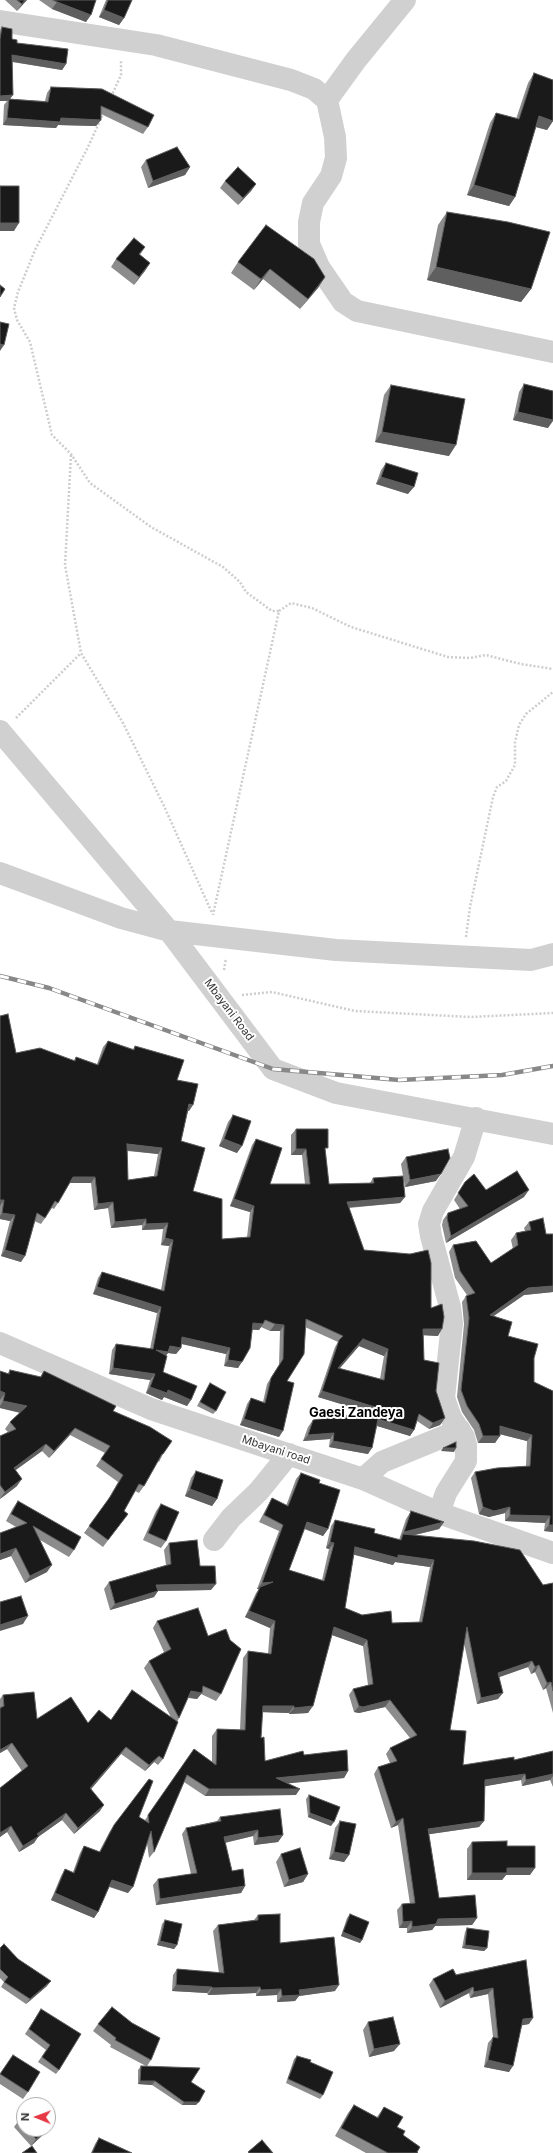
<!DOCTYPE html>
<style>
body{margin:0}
#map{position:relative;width:553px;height:2153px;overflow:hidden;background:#fff;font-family:Inter,sans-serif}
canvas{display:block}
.north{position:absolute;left:16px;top:2097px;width:40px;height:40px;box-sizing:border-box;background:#fff;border:1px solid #adadad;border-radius:50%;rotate:271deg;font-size:11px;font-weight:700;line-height:16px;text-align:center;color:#333}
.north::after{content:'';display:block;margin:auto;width:14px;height:18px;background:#e63946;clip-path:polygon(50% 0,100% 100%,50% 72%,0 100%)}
</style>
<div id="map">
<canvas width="553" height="2153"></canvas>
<div class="north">N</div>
</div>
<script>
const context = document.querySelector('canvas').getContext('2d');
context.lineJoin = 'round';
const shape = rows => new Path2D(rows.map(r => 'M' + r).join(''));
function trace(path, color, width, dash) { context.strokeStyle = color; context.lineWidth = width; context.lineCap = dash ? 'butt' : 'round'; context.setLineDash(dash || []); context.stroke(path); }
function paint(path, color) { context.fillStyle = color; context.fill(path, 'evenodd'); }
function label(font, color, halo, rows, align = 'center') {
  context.font = font + ' Inter,sans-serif'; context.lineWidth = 4; context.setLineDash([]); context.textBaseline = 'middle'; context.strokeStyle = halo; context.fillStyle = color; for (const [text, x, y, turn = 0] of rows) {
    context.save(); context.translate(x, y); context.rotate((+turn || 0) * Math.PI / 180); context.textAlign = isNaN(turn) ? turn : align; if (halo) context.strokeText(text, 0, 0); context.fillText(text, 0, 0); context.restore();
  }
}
trace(shape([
 [111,97,121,75,121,60],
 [104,112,88,147,35,250,18,292,14,308,17,320,30,342,52,435,71,454,90,483,151,527,223,567,240,582,246,592,272,611,279,611,213,915],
 [71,455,65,565,81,653,123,723,164,806,212,913],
 [279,611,291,603,312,608,351,627,448,657,470,658,486,655,521,664,553,669],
 [16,718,81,653],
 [466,937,470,907,493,797,497,787,506,781,515,765,515,742,519,725,526,714,553,692],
 [224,970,226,958],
 [242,995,272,992,355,1011,470,1017,553,1013]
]), '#cdcdcd', 2.5, [2, 2]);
trace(shape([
 [0,21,156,45,291,80,314,89,327,100,335,137,336,158,331,176,313,203,309,222,309,244,319,267,343,302,357,311,553,352],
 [327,100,356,60,405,0],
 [0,731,169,931,273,1069,336,1093,553,1134],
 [0,873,121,918,169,931,336,950,531,960,553,954],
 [0,1343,151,1409,363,1479,439,1513,553,1553],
 [363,1479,382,1462,460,1430],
 [439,1513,446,1493,466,1461,466,1445,464,1437,451,1418,444,1398,452,1323,450,1307,431,1236,429,1224,433,1211,464,1157,476,1118],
 [214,1540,231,1518,259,1491,289,1454]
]), '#d0d0d0', 22);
const rail = shape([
 [0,976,49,988,273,1069,399,1080,502,1075,553,1066]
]);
trace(rail, '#888', 4.5);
trace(rail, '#fff', 3, [9]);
paint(shape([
 [5,0,27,0,17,11],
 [39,0,96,0,86,22,52,9],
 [106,0,132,0,124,18,119,25,99,17],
 [2,27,12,39,17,43,66,64,62,70,12,62,13,95,10,99,45,101,47,93,51,87,102,89,148,127,143,134,101,114,101,120,96,126,58,125,56,128,3,125,4,105,7,101,0,101,0,30],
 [534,73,553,80,553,121,547,130,536,127,515,197,509,206,467,195,490,123,496,113,516,119,528,83],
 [146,160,190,167,185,175,148,188,141,167],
 [225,181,256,184,251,191,238,205,220,188],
 [447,212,531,289,521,302,427,280,438,225],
 [145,247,140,255,150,263,134,285,111,267,116,259],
 [238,262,325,277,318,288,300,309,263,279,254,290,231,273],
 [524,384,548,428,513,420,519,392],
 [391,385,449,456,375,442,384,395],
 [386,463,408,494,376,484,381,470],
 [0,1016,16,1053,74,1060,76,1057,97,1064,103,1047,108,1041,133,1049,135,1046,177,1080,189,1111,188,1111,181,1141,193,1191,222,1239,247,1237,250,1212,230,1206,252,1145,256,1139,270,1184,305,1184,302,1155,291,1155,291,1135,296,1129,325,1152,329,1184,370,1183,373,1178,405,1197,400,1203,349,1208,364,1250,431,1308,438,1336,423,1335,424,1360,436,1391,445,1418,440,1425,429,1429,417,1421,414,1430,410,1436,377,1426,368,1454,329,1447,330,1439,303,1441,308,1427,313,1420,368,1412,318,1397,335,1347,338,1342,305,1327,287,1381,279,1437,240,1425,247,1404,251,1398,263,1402,267,1384,279,1365,280,1331,270,1331,261,1327,259,1330,252,1330,238,1368,224,1366,226,1354,181,1344,181,1348,176,1354,168,1353,166,1355,163,1372,191,1400,187,1406,164,1397,162,1400,146,1393,150,1380,109,1374,112,1350,116,1344,150,1349,157,1313,93,1294,98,1278,102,1272,161,1290,169,1246,161,1245,163,1229,142,1230,142,1225,111,1228,108,1208,94,1210,91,1183,70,1183,58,1203,54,1209,52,1208,41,1224,34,1221,21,1262,1,1256,10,1221,0,1219],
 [127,1151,158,1154,154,1176,128,1180],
 [359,1346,384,1356,380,1379,339,1369],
 [233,1115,237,1153,219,1146,228,1122],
 [406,1157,436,1181,405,1187,401,1164],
 [465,1182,486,1190,524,1197,446,1243,442,1225,443,1220,448,1213,460,1209,454,1200],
 [529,1222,546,1234,553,1234,553,1292,524,1295,494,1316,508,1336,534,1358,534,1382,553,1391,553,1532,544,1531,545,1523,505,1521,505,1513,489,1517,479,1514,471,1478,475,1472,526,1466,527,1441,500,1434,495,1443,478,1443,474,1430,462,1412,457,1397,464,1324,462,1302,466,1296,467,1295,455,1278,449,1252,453,1245,491,1263,513,1249,511,1240,516,1233,525,1231,524,1228],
 [10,1370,40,1377,44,1371,113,1411,163,1454,159,1462,158,1461,144,1486,139,1493,135,1491,124,1511,128,1514,103,1547,84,1533,106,1503,118,1482,96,1466,105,1453,70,1435,49,1458,42,1451,15,1470,17,1486,0,1499,0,1436,8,1432,5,1429,10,1422,20,1413,0,1408,0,1371,7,1374],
 [210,1383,216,1411,213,1414,197,1406],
 [196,1471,217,1499,212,1506,185,1496,191,1478],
 [301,1473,319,1483,328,1529,323,1536,304,1529,289,1570,322,1580,329,1549,326,1548,331,1526,335,1520,374,1533,399,1540,406,1519,411,1511,444,1522,439,1529,415,1535,543,1585,553,1583,553,1713,546,1688,543,1690,535,1672,531,1674,528,1667,499,1677,498,1699,477,1704,464,1643,450,1730,463,1765,514,1760,553,1751,553,1787,550,1780,522,1786,521,1780,485,1786,484,1821,479,1827,429,1834,439,1898,477,1918,472,1925,435,1926,432,1930,407,1933,407,1928,399,1928,397,1910,402,1904,410,1904,398,1825,391,1828,374,1774,378,1767,390,1763,386,1754,390,1748,410,1738,385,1707,359,1713,354,1712,349,1695,353,1689,368,1685,363,1646,332,1635,308,1713,289,1714,289,1713,262,1712,261,1738,265,1761,304,1755,348,1771,344,1778,287,1783,296,1795,205,1796,184,1782,154,1852,149,1858,147,1843,128,1893,109,1887,98,1912,94,1918,51,1900,61,1876,65,1869,73,1872,80,1853,84,1846,99,1852,110,1831,149,1779,139,1817,145,1820,194,1749,212,1762,212,1736,217,1729,240,1730,243,1658,248,1651,268,1654,270,1628,245,1617,256,1593,259,1589,257,1589,279,1531,259,1522,268,1505,272,1498,286,1506,296,1479],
 [354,1554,393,1565,395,1562,430,1567,419,1622,392,1623,362,1615,345,1608],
 [18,1501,74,1550,69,1557,40,1540,47,1572,25,1583,11,1556,0,1560,0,1533,16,1527,6,1521,13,1508],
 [161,1504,166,1541,161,1548,143,1540,156,1511],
 [169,1543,200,1566,211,1590,158,1591,154,1597,110,1610,104,1589,109,1582,166,1565,164,1550],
 [157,1621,221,1694,216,1701,201,1694,197,1699,188,1698,179,1718,177,1722,163,1759,158,1765,154,1762,145,1771,121,1754,91,1789,100,1811,74,1834,62,1820,38,1837,34,1843,19,1852,7,1832,0,1837,0,1788,22,1771,7,1749,0,1753,0,1699,3,1695,37,1719,88,1723,111,1720,171,1717,144,1668,149,1661,164,1652,153,1628],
 [309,1795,331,1826,308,1817,306,1799],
 [220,1817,283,1835,278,1842,254,1845,253,1836,225,1843,232,1871,245,1886,241,1893,156,1905,153,1885,158,1879,191,1874,182,1834,186,1828,217,1821],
 [340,1821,349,1855,344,1862,329,1859,335,1828],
 [472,1842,507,1846,530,1875,506,1875,502,1880,467,1880,467,1849],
 [281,1854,308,1874,303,1882,284,1887,276,1862],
 [350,1914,362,1940,360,1943,341,1936,347,1918],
 [258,1915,280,1943,335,1991,299,1996,295,2001,277,2002,277,1995,256,1996,256,1993,208,1995,207,1993,172,1991,173,1975,177,1969,219,1973,213,1931,218,1925,254,1920],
 [165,1920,177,1945,174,1949,157,1945,162,1924],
 [467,1928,487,1948,484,1951,462,1948,465,1932],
 [0,1948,18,1959,47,1986,26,2004,1,1987,4,1982,0,1978],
 [526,1960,529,2024,522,2025,509,2072,484,2067,488,2043,493,2037,488,1994,470,1998,469,1993,440,2008,429,1985,433,1979],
 [38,2014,59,2070,56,2074,38,2062,46,2050,25,2034],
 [368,2022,394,2051,369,2057,363,2030],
 [98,2024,151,2060,147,2066,191,2082,196,2105,182,2105,152,2085,138,2084,138,2070,141,2066,146,2066,110,2047,111,2045,93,2031],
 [13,2055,28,2092,23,2099,0,2084,0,2074],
 [297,2056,310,2062,323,2095,320,2099,286,2083,294,2059],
 [354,2105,377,2117,384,2107,397,2127,418,2153,366,2153,335,2136,348,2113],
 [24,2115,24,2129,48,2129,53,2123,48,2130,31,2146,14,2127,19,2120],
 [99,2138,132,2153,91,2153,95,2144]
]), '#8c8c8c');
paint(shape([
 [25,0,27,0,17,11,22,4],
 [57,2,91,15,86,22,52,9],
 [104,10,124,18,119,25,99,17],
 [12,55,66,64,62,70,8,61],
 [13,95,8,101,9,99,7,101,0,101,0,96],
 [539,116,553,121,547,130,532,126],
 [7,118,61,118,101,120,96,126,58,125,56,128,3,125],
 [190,167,185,175,148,188,153,181],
 [256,184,251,191,238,205,243,198],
 [474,185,515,197,509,206,467,195],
 [0,223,19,223,14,231,0,231],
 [150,263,145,271,134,285,139,277],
 [436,267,531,289,521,302,427,280],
 [270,269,263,279,254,290,261,279],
 [325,277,318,288,300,309,308,299],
 [0,344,4,345,0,351],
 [518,412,553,420,553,421,548,428,513,420],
 [382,432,456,445,449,456,375,442],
 [381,477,414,487,408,494,376,484],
 [189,1104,193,1105,189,1111,185,1111],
 [224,1139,242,1146,237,1153,219,1146],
 [127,1144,162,1148,158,1154,123,1150],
 [296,1149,306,1149,302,1155,291,1155],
 [441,1174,436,1181,405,1187,410,1180],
 [73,1177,95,1177,91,1183,69,1183],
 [529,1190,524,1197,446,1243,451,1236],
 [405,1197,400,1203,342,1208,347,1202],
 [234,1199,254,1206,250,1212,230,1206],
 [0,1200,4,1200,0,1206],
 [113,1202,108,1208,94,1210,98,1204],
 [2,1213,15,1215,10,1221,0,1219,0,1216],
 [146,1219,142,1225,111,1228,115,1222],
 [168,1223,163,1229,142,1230,146,1224],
 [165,1238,173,1240,169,1246,161,1245],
 [5,1250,25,1256,21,1262,1,1256],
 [553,1286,553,1292,524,1295,486,1321,490,1315,528,1288],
 [97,1287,161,1307,157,1313,93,1294],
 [253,1323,263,1324,259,1330,249,1329],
 [275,1324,284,1325,280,1331,270,1331],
 [423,1329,442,1329,438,1336,419,1335],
 [182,1337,230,1348,226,1354,178,1343],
 [363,1339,388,1349,384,1356,359,1346,334,1375,338,1368],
 [170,1346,181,1348,176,1354,168,1353,164,1358,156,1350],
 [228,1360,242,1362,238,1368,224,1366],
 [113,1368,155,1374,150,1380,109,1374],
 [150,1387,168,1390,191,1400,187,1406,164,1397,162,1400,146,1393],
 [0,1391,5,1393,0,1400],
 [322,1391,385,1410,380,1416,318,1397],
 [3,1401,27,1406,22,1413,0,1408,0,1406],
 [445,1418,440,1425,429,1429,433,1423],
 [244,1419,283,1431,279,1437,240,1425],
 [378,1419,414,1430,410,1436,374,1425],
 [500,1426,532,1435,527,1441,495,1433],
 [75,1428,70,1435,49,1458,54,1451],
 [334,1433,330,1439,303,1441,308,1435],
 [483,1436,500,1436,495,1443,478,1443],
 [333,1441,372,1448,368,1454,329,1447],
 [46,1444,42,1451,9,1475,14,1468],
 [443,1448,456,1448,454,1452,441,1451],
 [22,1479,17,1486,0,1499,5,1492],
 [190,1489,217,1499,212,1506,185,1496],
 [483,1507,510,1507,505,1513,489,1517,479,1514],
 [510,1515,550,1516,545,1523,505,1521],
 [307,1522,328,1529,323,1536,303,1528],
 [444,1522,439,1529,402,1538,403,1534,399,1539,404,1532],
 [549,1525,553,1525,553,1532,544,1531],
 [330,1542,334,1543,329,1549,326,1548],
 [355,1547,398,1555,434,1560,430,1567,395,1562,393,1565,351,1554],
 [16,1548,11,1556,0,1560,0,1554],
 [52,1565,47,1572,25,1583,30,1576],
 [273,1582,260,1587,259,1589,257,1589,262,1583],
 [216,1584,211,1590,158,1591,154,1597,110,1610,115,1604,156,1585],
 [249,1611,275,1621,270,1628,245,1617],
 [28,1616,23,1624,0,1631,0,1625],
 [334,1627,367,1640,363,1646,329,1634],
 [532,1661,528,1667,494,1679,498,1673],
 [539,1665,535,1672,531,1674,535,1667],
 [551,1682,546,1688,543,1690,547,1683],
 [191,1691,202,1693,197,1699,186,1697],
 [503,1693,498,1699,477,1704,481,1698],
 [390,1700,385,1707,359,1713,354,1712,359,1706],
 [263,1706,294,1706,289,1713,258,1712],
 [313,1706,308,1713,289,1714,294,1708],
 [12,1743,7,1749,0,1753,0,1750],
 [126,1747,121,1754,86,1795,90,1788],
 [159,1756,154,1762,145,1771,149,1765],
 [348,1771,344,1778,272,1785,276,1778],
 [525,1774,521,1780,481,1787,485,1780],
 [553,1774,553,1776,550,1780,522,1786,526,1780],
 [209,1789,300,1789,296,1795,205,1796],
 [104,1805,100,1811,74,1834,78,1828],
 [66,1813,62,1820,38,1837,34,1843,19,1852,23,1846,37,1834],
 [310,1813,334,1822,331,1826,308,1817],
 [403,1818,398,1825,391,1828,396,1822],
 [484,1821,479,1827,424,1835,428,1829],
 [11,1826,7,1832,0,1837,0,1833],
 [258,1830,253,1836,219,1844,224,1837],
 [283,1835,278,1842,254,1845,258,1838],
 [334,1852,349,1855,344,1862,329,1859],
 [507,1868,535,1868,530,1875,506,1875,502,1880,467,1880,472,1873],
 [308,1874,303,1882,284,1887,289,1880],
 [112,1880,133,1887,128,1893,108,1886],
 [245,1886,241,1893,156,1905,160,1899],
 [55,1893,98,1912,94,1918,51,1900],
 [477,1918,472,1925,435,1926,432,1930,407,1933,412,1927,438,1919],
 [412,1921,407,1928,399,1928,403,1922],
 [343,1932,362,1940,360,1943,341,1936],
 [160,1941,177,1945,174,1949,157,1945],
 [465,1945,487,1948,484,1951,462,1948],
 [51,1981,47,1986,26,2004,30,1999],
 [176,1985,212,1987,207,1993,172,1991],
 [339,1985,335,1991,299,1996,295,2001,277,2002,282,1996,299,1990],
 [260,1987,256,1993,208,1995,212,1988],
 [473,1987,469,1993,440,2008,445,2001],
 [493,1988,488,1994,470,1998,474,1992],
 [281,1989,277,1995,256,1996,261,1990],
 [533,2018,529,2024,519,2026,523,2019],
 [400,2044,394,2051,369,2057,374,2049],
 [488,2060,513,2066,509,2072,484,2067],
 [140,2081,155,2081,152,2085,138,2084],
 [184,2102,199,2102,196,2105,182,2105],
 [53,2123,48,2130,31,2146,36,2139,47,2129,48,2129,48,2128]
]), '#5f5f5f');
const building = shape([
 [17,0,25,0,22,4,17,0],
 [53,0,96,0,91,15,57,2,53,0],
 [108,0,132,0,124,18,104,10,108,0],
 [2,27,12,29,12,39,17,40,17,43,68,49,66,64,12,55,13,95,0,96,0,39,2,27],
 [534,73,553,80,553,121,539,116,515,197,474,185,496,113,519,119,534,73],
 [51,87,102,89,154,115,148,127,101,106,101,120,61,118,60,122,7,118,9,99,48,102,51,87],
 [177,147,190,167,153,181,146,160,177,147],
 [238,167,256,184,243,198,225,181,238,167],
 [0,186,19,186,19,223,0,223,0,186],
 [447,212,508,222,550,232,531,289,436,267,447,212],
 [266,225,314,259,325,277,308,299,270,269,261,279,238,262,266,225],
 [134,238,145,247,139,254,150,263,139,277,116,259,134,238],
 [0,285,5,289,0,297,0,285],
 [0,322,9,324,4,345,0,344,0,322],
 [524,384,553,391,553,420,518,412,524,384],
 [391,385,465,399,456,445,382,432,391,385],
 [386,463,418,473,414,487,381,477,386,463],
 [8,1014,16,1053,40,1048,75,1061,76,1057,98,1065,108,1041,134,1050,135,1046,184,1060,177,1080,198,1084,193,1105,189,1104,181,1141,205,1148,193,1191,222,1199,222,1239,250,1237,254,1206,234,1199,256,1139,282,1148,270,1184,310,1184,306,1149,296,1149,296,1129,328,1129,328,1148,325,1148,329,1184,374,1183,373,1178,403,1176,405,1197,347,1202,364,1250,410,1254,428,1250,431,1263,431,1308,442,1304,444,1317,442,1329,423,1329,424,1360,439,1363,436,1391,445,1418,433,1423,419,1414,414,1430,378,1419,372,1448,333,1441,334,1433,308,1435,313,1420,385,1410,322,1391,339,1340,343,1336,306,1319,304,1354,287,1381,294,1383,283,1431,244,1419,251,1398,265,1403,271,1378,283,1359,284,1325,275,1324,265,1320,263,1324,253,1323,250,1348,242,1362,228,1360,230,1348,182,1337,181,1348,170,1346,168,1352,156,1350,167,1356,163,1372,197,1386,191,1400,168,1390,167,1393,150,1387,155,1374,113,1368,116,1344,153,1349,161,1307,97,1287,102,1272,164,1291,173,1240,165,1238,168,1223,146,1224,146,1219,115,1222,113,1202,98,1204,95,1177,73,1177,58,1203,55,1201,45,1218,37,1213,25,1256,5,1250,15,1215,2,1213,4,1200,0,1200,0,1016,8,1014],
 [127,1144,162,1148,157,1176,128,1180,127,1144],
 [363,1339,388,1349,384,1380,338,1368,363,1339],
 [233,1115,251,1121,242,1146,224,1139,233,1115],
 [448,1149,450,1158,441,1174,410,1180,406,1157,448,1149],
 [517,1171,529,1190,451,1236,447,1218,448,1213,468,1206,458,1193,465,1182,474,1174,486,1190,517,1171],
 [543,1218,546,1234,553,1234,553,1286,528,1288,490,1315,512,1322,508,1336,538,1344,534,1358,534,1382,553,1391,553,1525,549,1525,550,1516,510,1515,510,1507,494,1511,483,1507,475,1472,497,1468,530,1466,532,1435,500,1426,500,1436,483,1436,479,1424,467,1406,461,1390,469,1318,466,1296,475,1293,460,1271,453,1245,476,1241,491,1263,518,1245,516,1233,531,1230,529,1222,543,1218],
 [10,1370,41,1377,44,1371,116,1406,113,1411,150,1427,172,1441,163,1454,162,1454,144,1486,139,1484,124,1511,128,1514,108,1540,89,1526,110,1497,123,1475,101,1459,110,1446,75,1428,54,1451,46,1444,14,1468,22,1479,5,1492,0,1485,0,1436,16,1429,10,1422,27,1406,3,1401,5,1393,0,1391,0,1371,9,1374,10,1370],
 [210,1383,226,1392,216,1411,200,1402,210,1383],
 [456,1442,456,1448,443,1448,456,1442],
 [196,1471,223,1480,217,1499,190,1489,196,1471],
 [301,1473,320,1480,319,1483,340,1490,328,1529,307,1522,289,1570,324,1581,334,1543,330,1542,335,1520,375,1529,374,1533,401,1540,403,1534,474,1541,520,1550,543,1585,553,1583,553,1691,551,1682,547,1683,539,1665,535,1667,532,1661,498,1673,503,1693,481,1698,467,1627,450,1730,466,1731,463,1765,514,1757,514,1760,553,1751,553,1774,526,1780,525,1774,485,1780,484,1821,428,1829,439,1898,475,1895,477,1918,438,1919,436,1924,412,1927,412,1921,403,1922,402,1904,415,1903,403,1818,396,1822,378,1767,397,1761,390,1748,417,1735,390,1700,363,1707,359,1706,353,1689,373,1684,367,1640,334,1627,313,1706,294,1708,294,1706,263,1706,261,1738,264,1737,265,1761,303,1751,304,1755,347,1750,348,1771,276,1778,300,1789,209,1789,187,1775,154,1852,151,1831,133,1887,112,1880,98,1912,55,1893,65,1869,74,1873,84,1846,100,1852,114,1825,149,1779,153,1781,139,1817,149,1823,148,1815,194,1749,216,1765,217,1729,245,1730,248,1651,271,1654,275,1621,249,1611,260,1587,273,1582,262,1583,283,1525,264,1515,272,1498,288,1506,301,1473],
 [355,1547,398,1558,398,1555,434,1560,422,1622,392,1623,391,1611,362,1615,345,1608,355,1547],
 [18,1501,81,1537,74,1550,33,1526,52,1565,30,1576,16,1548,0,1554,0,1533,27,1523,11,1514,18,1501],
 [161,1504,179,1512,166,1541,148,1533,161,1504],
 [411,1511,444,1522,404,1532,411,1511],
 [197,1540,200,1566,215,1566,216,1584,156,1585,158,1591,115,1604,109,1582,171,1564,169,1543,197,1540],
 [21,1596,28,1616,0,1625,0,1602,21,1596],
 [198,1608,208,1636,226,1629,230,1640,241,1649,221,1694,203,1686,202,1693,191,1691,179,1718,149,1661,171,1649,157,1621,198,1608],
 [132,1690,178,1722,163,1759,159,1756,149,1765,126,1747,90,1788,104,1805,78,1828,66,1813,37,1834,39,1836,23,1846,11,1826,0,1833,0,1788,28,1766,12,1743,0,1750,0,1708,4,1706,3,1695,34,1692,37,1719,71,1697,88,1723,99,1710,111,1720,132,1690],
 [309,1795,340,1807,334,1822,310,1813,309,1795],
 [280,1809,283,1835,258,1838,258,1830,224,1837,232,1871,243,1869,245,1886,160,1899,158,1879,197,1873,186,1828,221,1821,220,1817,280,1809],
 [340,1821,356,1824,349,1855,334,1852,340,1821],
 [507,1841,507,1846,535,1846,535,1868,507,1868,507,1873,472,1873,472,1842,507,1841],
 [300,1848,308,1874,289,1880,281,1854,300,1848],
 [280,1914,280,1943,334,1937,339,1985,299,1990,300,1995,282,1996,281,1989,261,1990,260,1987,212,1988,212,1987,176,1985,177,1969,224,1973,218,1925,258,1920,258,1915,280,1914],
 [350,1914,369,1922,362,1940,343,1932,350,1914],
 [165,1920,182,1924,177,1945,160,1941,165,1920],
 [467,1928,489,1931,487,1948,465,1945,467,1928],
 [4,1944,18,1959,51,1981,30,1999,4,1982,8,1977,0,1969,0,1948,4,1944],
 [526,1960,533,2018,523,2019,513,2066,488,2060,493,2037,498,2038,493,1988,474,1992,473,1987,445,2001,433,1979,453,1969,456,1975,526,1960],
 [112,2007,132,2023,160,2038,151,2060,115,2040,116,2038,98,2024,112,2007],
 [41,2009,81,2034,59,2070,42,2057,50,2045,29,2029,41,2009],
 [393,2017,400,2044,374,2049,368,2022,393,2017],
 [13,2055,40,2072,28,2092,0,2074,13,2055],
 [297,2056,311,2060,310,2062,333,2072,323,2095,288,2079,297,2056],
 [141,2066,200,2068,191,2082,205,2091,199,2102,184,2102,155,2081,140,2081,141,2066],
 [354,2105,378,2118,384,2107,403,2117,397,2127,405,2131,403,2135,420,2147,417,2152,418,2153,388,2153,341,2128,354,2105],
 [24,2115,24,2125,19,2120,24,2115],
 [48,2117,53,2123,48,2128,48,2117],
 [27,2129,47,2129,36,2139,27,2129],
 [99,2138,132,2153,92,2153,99,2138],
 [262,2140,273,2153,249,2153,248,2152,262,2140],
 [32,2146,37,2153,22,2153,32,2146]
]);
paint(building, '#1a1a1a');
trace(building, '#5f5f5f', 1);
label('11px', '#333', '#fff', [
 ["Mbayani Road",229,1010,53],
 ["Mbayani road",276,1450,18]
]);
label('bold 13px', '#000', '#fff', [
 ["Gaesi Zandeya",356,1413]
]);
</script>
